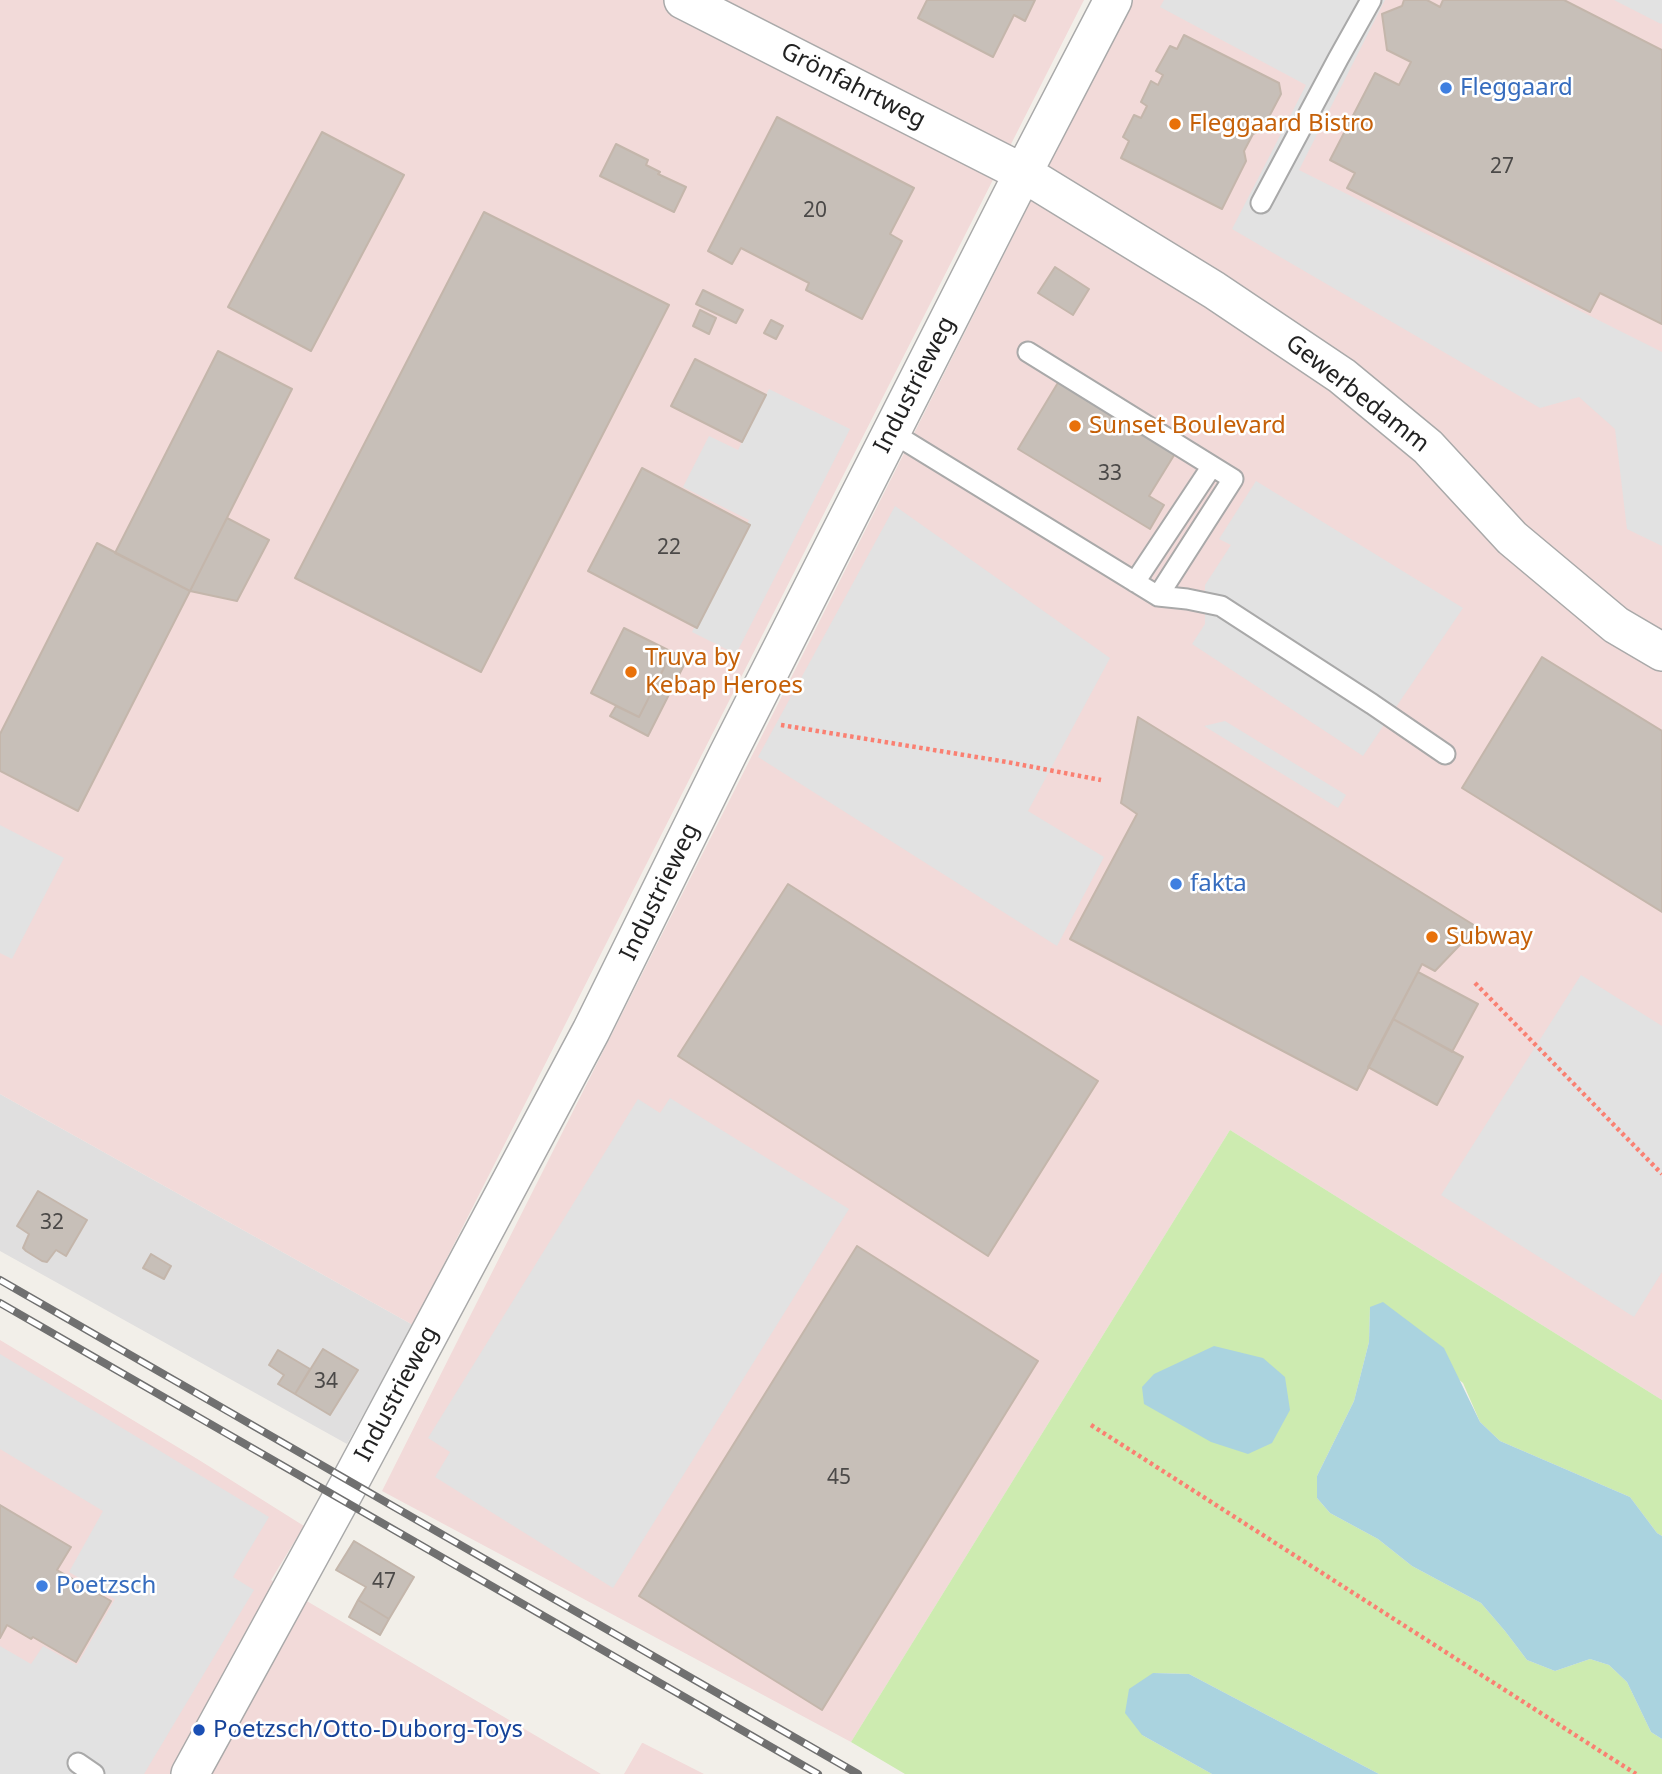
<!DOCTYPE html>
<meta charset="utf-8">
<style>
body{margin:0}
canvas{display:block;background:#f2efe9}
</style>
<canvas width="1662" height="1774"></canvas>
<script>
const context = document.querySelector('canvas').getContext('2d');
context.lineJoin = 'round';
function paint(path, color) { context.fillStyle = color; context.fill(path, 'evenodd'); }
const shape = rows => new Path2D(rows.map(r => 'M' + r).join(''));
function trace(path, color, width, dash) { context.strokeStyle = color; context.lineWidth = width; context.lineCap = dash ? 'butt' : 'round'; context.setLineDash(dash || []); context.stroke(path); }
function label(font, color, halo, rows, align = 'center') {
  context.font = font + ' "Noto Sans",sans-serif'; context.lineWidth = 5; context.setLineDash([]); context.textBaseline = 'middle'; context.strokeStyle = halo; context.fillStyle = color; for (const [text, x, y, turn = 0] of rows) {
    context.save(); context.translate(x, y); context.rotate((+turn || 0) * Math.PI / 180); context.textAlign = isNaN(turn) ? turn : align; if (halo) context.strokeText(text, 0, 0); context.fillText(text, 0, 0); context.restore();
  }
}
paint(shape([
 [0,1094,413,1325,347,1444,0,1251]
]), '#e0dfdf');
paint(shape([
 [0,0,1084,0,413,1325,0,1094],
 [1132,0,1662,0,1662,1400,1230,1130,851,1742,382,1491],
 [0,1340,199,1460,304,1526,271,1580,601,1774,0,1774],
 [642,1743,643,1743,704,1774,624,1774]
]), '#f2dad9');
paint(shape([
 [1230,1130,1662,1400,1662,1536,1657,1533,1630,1497,1500,1441,1480,1422,1463,1383,1370,1307,1369,1342,1354,1401,1317,1476,1317,1498,1330,1513,1378,1539,1412,1566,1481,1603,1505,1631,1527,1660,1555,1671,1590,1659,1609,1665,1627,1682,1651,1732,1662,1739,1662,1774,1379,1774,1189,1674,1153,1673,1142,1735,1212,1774,905,1774,851,1742]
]), '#cdebb0');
paint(shape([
 [1164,0,1385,0,1299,170,1662,352,1662,546,1627,529,1615,429,1579,397,1540,408,1232,229,1306,85,1160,7],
 [1614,0,1662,0,1662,23,1661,24],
 [769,389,850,429,736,654,692,632,749,520,683,487,709,436,738,450],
 [1256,481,1463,608,1363,756,1192,644,1205,624,1205,585,1231,545,1219,539],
 [895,506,1110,658,1028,811,1104,857,1057,946,758,757],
 [1225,721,1346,795,1338,808,1204,726],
 [0,825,64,858,12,959,0,953],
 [1581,975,1662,1026,1662,1272,1634,1317,1441,1195],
 [670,1098,849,1209,613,1588,435,1477,450,1452,428,1438,638,1099,660,1113],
 [0,1354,269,1517,233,1577,254,1590,144,1774,0,1774,0,1646,31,1664,43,1646,77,1665,115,1599,69,1572,103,1511,0,1449]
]), '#e2e2e2');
paint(shape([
 [1383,1302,1444,1348,1480,1422,1500,1441,1630,1497,1657,1533,1662,1536,1662,1739,1651,1732,1627,1682,1609,1665,1590,1659,1555,1671,1527,1660,1505,1631,1481,1603,1412,1566,1378,1539,1330,1513,1317,1498,1317,1476,1354,1401,1369,1342,1370,1307],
 [1214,1346,1263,1358,1285,1377,1290,1410,1272,1443,1248,1454,1211,1442,1144,1404,1142,1387,1154,1374],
 [1153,1673,1189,1674,1379,1774,1212,1774,1142,1735,1125,1713,1129,1689]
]), '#aad3df');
const building = shape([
 [927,0,1035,0,1025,21,1014,15,993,57,918,18,927,0],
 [1404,0,1427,0,1440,7,1443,0,1564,0,1662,50,1662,324,1600,293,1590,312,1347,188,1355,173,1330,160,1375,73,1399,85,1411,62,1387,50,1382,14,1402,6,1404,0],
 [1184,35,1279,83,1281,94,1262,130,1253,134,1244,151,1246,161,1222,209,1121,158,1129,141,1123,137,1134,115,1141,118,1147,106,1141,102,1151,81,1158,85,1163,75,1156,71,1170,46,1177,49,1184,35],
 [777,117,914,188,890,234,902,241,862,319,806,290,809,283,741,248,732,264,708,251,777,117],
 [322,132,404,175,311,351,228,307,322,132],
 [616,144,648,160,646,165,660,172,658,174,686,187,674,212,600,176,616,144],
 [484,212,669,305,481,672,295,578,484,212],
 [1055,267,1089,289,1073,315,1038,293,1055,267],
 [703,290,743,310,736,323,696,304,703,290],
 [700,310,716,318,709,334,693,326,700,310],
 [771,320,783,326,776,339,764,333,771,320],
 [218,351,292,389,190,591,115,553,218,351],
 [695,359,766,395,742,442,671,406,695,359],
 [1059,381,1176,452,1149,496,1164,505,1150,529,1018,449,1059,381],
 [642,468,750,525,697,628,588,571,642,468],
 [227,518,269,540,237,601,190,591,227,518],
 [97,543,190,591,78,811,0,771,0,734,97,543],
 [624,628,672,652,639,717,591,693,624,628],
 [672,652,687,659,648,736,610,716,616,706,639,717,672,652],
 [1542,657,1662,731,1662,912,1462,788,1542,657],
 [1138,717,1477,927,1435,971,1422,964,1357,1090,1070,939,1137,814,1121,803,1138,717],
 [788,884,1098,1081,988,1256,678,1056,788,884],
 [1418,972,1478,1004,1452,1052,1393,1019,1418,972],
 [1393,1019,1463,1057,1437,1105,1368,1067,1393,1019],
 [38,1191,87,1220,66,1256,56,1250,47,1262,42,1261,26,1251,23,1248,29,1234,17,1226,38,1191],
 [857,1246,1038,1361,822,1710,639,1596,857,1246],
 [151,1254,171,1266,164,1279,143,1268,151,1254],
 [323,1349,358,1370,330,1415,295,1394,323,1349],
 [278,1350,310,1369,295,1394,278,1384,284,1375,269,1365,278,1350],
 [0,1505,71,1547,57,1570,111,1601,76,1662,33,1637,31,1639,7,1625,0,1638,0,1505],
 [354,1541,414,1577,389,1619,358,1600,366,1587,336,1570,354,1541],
 [358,1600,389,1619,380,1635,349,1617,358,1600]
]);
paint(building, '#c7bfb8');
trace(building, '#c4b6ab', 2);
const lane = shape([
 [1261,203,1338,59,1371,0],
 [1028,352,1212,466,1135,582],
 [891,432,1158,596,1187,599,1221,606,1372,704,1445,754],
 [1158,596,1233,479,1212,466],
 [78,1763,94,1774]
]);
const street = shape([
 [683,0,1023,173,1214,290,1342,376,1428,447,1512,538,1616,625,1662,652],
 [190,1774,350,1482,591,1031,728,754,1023,173,1113,0]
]);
trace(lane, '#a9a9a9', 23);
trace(street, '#a9a9a9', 40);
trace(shape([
 [781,725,1007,762,1101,780],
 [1475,983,1662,1174],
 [1091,1425,1636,1774]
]), '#fa8072', 4.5, [3.5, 3.5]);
trace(lane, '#fff', 19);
trace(street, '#fff', 37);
const rail = shape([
 [0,1280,858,1774],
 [0,1303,818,1774]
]);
trace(rail, '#707070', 8);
trace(rail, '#fff', 5, [16]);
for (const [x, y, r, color] of [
 [1446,88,7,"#3f7fe0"],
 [1175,124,7,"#e8710a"],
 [1075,426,7,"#e8710a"],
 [631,672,7,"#e8710a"],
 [1176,884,7,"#3f7fe0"],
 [1432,937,7,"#e8710a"],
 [42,1586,7,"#3f7fe0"],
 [199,1730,7,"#1a4fb4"]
]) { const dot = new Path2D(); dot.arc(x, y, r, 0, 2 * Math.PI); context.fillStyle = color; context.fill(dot); trace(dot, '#fff', 2.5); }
label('21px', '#4b4948', null, [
 ["27",1502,167],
 ["20",815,211],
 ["33",1110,474],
 ["22",669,548],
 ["32",52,1223],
 ["34",326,1382],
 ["45",839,1478],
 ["47",384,1582]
]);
label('24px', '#222', '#fff', [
 ["Grönfahrtweg",853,86,27],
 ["Industrieweg",915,385,-63],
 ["Gewerbedamm",1357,394,38],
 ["Industrieweg",660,892,-64],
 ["Industrieweg",397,1394,-62]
]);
label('24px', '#366cbe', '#fff', [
 ["Fleggaard",1460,88],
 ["fakta",1190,884],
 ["Poetzsch",56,1586]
], 'left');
label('24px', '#c56008', '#fff', [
 ["Fleggaard Bistro",1189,124],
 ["Sunset Boulevard",1089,426],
 ["Truva by",645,658],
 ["Kebap Heroes",645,686],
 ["Subway",1446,937]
], 'left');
label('24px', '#164399', '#fff', [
 ["Poetzsch/Otto-Duborg-Toys",213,1730]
], 'left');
</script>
